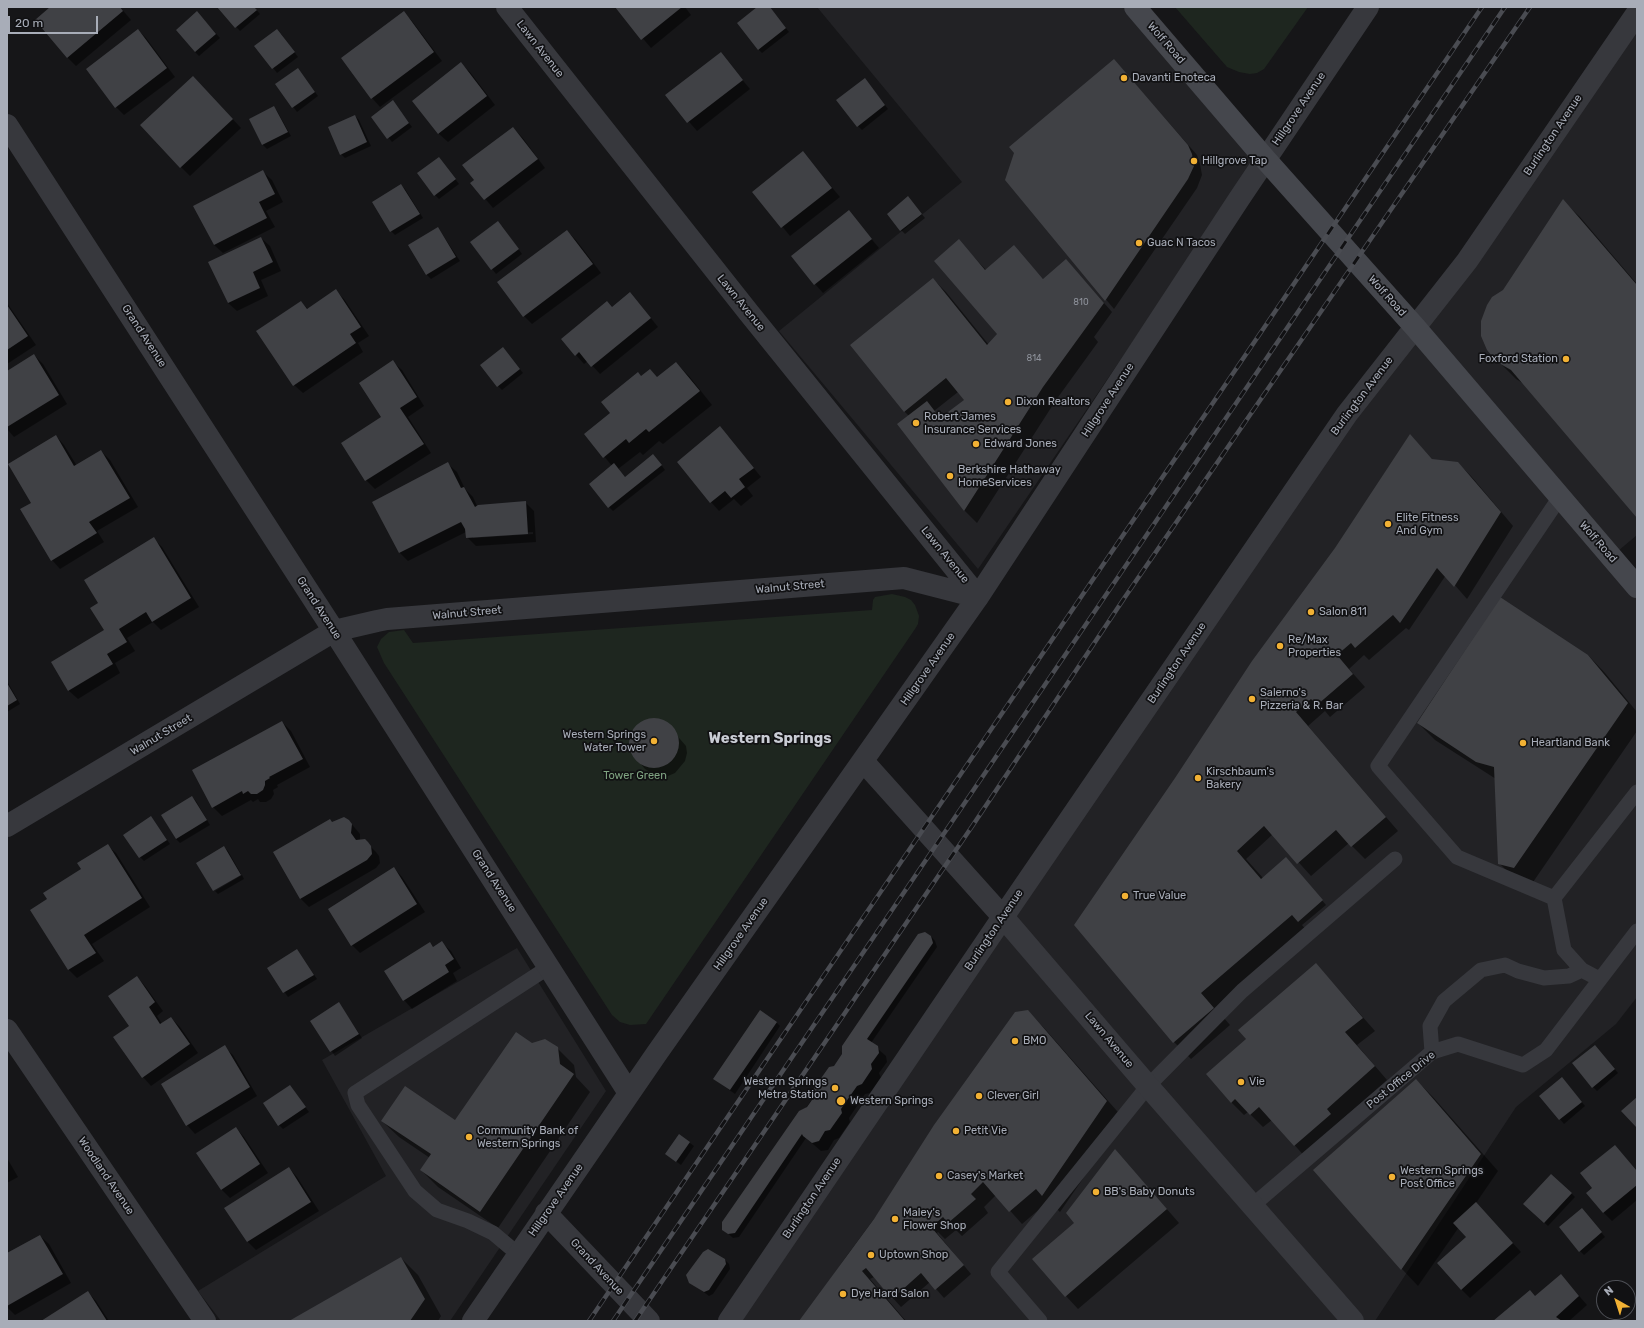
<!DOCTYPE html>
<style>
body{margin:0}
#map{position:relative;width:1644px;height:1328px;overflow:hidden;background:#161618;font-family:Rubik,sans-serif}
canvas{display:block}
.frame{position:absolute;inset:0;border:8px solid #a8adb8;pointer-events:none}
.north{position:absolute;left:1596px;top:1280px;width:40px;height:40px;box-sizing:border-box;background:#111113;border:1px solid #4d4f55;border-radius:50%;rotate:321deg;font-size:11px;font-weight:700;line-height:16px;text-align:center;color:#a8adb8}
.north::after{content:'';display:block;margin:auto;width:14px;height:18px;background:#f2b134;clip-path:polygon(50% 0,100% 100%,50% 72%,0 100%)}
.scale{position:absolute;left:8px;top:16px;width:90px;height:18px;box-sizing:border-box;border:2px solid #a8adb8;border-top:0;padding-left:5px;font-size:12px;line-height:14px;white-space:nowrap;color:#a8adb8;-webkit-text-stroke:3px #111113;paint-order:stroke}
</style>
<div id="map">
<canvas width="1644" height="1328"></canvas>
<div class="frame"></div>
<div class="north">N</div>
<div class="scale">20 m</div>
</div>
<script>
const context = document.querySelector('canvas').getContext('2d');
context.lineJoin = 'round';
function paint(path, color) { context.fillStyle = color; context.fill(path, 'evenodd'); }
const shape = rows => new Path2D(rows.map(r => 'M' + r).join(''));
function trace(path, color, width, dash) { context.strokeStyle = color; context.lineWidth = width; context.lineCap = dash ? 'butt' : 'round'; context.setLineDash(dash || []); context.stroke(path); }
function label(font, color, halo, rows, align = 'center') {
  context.font = font + ' Rubik,sans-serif'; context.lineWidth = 3.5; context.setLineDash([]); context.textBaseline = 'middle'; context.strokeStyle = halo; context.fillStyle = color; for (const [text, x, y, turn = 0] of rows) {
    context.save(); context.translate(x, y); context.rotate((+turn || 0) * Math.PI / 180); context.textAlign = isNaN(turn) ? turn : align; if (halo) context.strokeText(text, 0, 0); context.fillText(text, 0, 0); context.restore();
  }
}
paint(shape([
 [817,7,1123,7,1256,161,978,569,779,331,962,182],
 [1637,30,1637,535,1605,562,1637,599,1637,997,1616,1024,1516,1107,1375,1321,737,1321,1355,410],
 [517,948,606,1091,450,1321,221,1321,198,1291,386,1176,322,1060]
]), '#222225');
paint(shape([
 [1175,7,1308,7,1264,69,1257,73,1250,74,1239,72,1227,67],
 [892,594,905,597,911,600,915,605,919,616,918,624,915,629,646,1024,630,1025,620,1022,612,1015,384,663,377,647,381,639,389,632,404,630,413,643,872,610,873,600,875,597]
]), '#1e261f');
paint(shape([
 [52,7,120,7,131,20,76,66,67,57],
 [218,7,254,7,260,14,240,31],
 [616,7,685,7,691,15,651,48],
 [759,7,769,7,789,32,762,53,758,49],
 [404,13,412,21,442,61,380,107,372,98],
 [201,17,220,38,199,56,195,52],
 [138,30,146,38,175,77,124,115,116,107],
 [281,34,298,57,277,73,256,46],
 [720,53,750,89,697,131,667,96],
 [461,64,470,72,495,105,448,142,439,134,414,101],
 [298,69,318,96,297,112,276,84],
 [1122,69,1197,155,1200,164,1202,175,1197,188,1114,309,1006,180],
 [868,83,888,109,862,130,858,126],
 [202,86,241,128,190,176,181,167],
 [396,106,412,127,392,142,372,117],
 [273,107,277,111,291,136,267,149,263,145,250,119],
 [355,116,359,120,371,146,345,158,341,154],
 [513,128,522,137,545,168,493,208,472,183],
 [803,153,840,197,790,236,754,192],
 [439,158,459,184,439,199,435,195],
 [263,172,272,180,283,202,266,211,275,227,223,253,214,245,195,206],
 [401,185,405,189,423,218,395,235,391,231],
 [908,198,925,218,905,234,901,230],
 [1563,201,1580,217,1637,284,1637,517,1524,384,1516,379,1493,356],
 [848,211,879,248,823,293,815,284],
 [502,226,522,254,496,274,471,242],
 [438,228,460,261,431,279,427,275,409,245],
 [567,231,576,240,601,273,532,324,524,316],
 [261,238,270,246,281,271,261,280,268,296,237,311,228,303],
 [959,241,986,270,1014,247,1044,280,1066,260,1112,312,1094,337,1098,342,1056,400,977,523,964,510,909,416,904,411,933,279,946,292,989,345,999,334],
 [958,392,965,400,942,419,934,411],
 [336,291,344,299,369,336,358,343,363,352,303,393,294,385,301,302,308,309],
 [638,302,658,327,600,374,588,361,584,364,576,355,612,308],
 [7,303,36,345,7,364],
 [503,348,523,373,502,390,498,386],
 [34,355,43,364,67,404,14,437,7,429,7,372],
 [393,362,402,370,424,406,408,417,431,453,375,489,366,480,342,443,382,417],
 [676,363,689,376,712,405,663,444,659,441,643,455,640,452,618,469,625,478,657,459,665,470,613,511,609,507,612,466,586,434,612,413,642,377,650,370,658,378],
 [1410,435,1433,460,1458,463,1471,476,1513,526,1467,599,1446,575,1409,630,1406,628,1369,660,1364,655,1349,669,1365,687,1330,717,1325,711,1308,726,1398,831,1365,859,1349,843,1311,876,1273,834,1246,859,1263,878,1290,862,1326,905,1302,925,1308,932,1217,1010,1230,1025,1191,1059,1174,1042,1336,548],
 [56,436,64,445,77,466,101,451,110,460,138,507,97,531,104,542,60,569,52,560],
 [728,436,761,477,747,488,753,496,741,506,734,499,719,511,711,502],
 [448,464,457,472,465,489,473,497,477,506,525,502,534,511,536,542,476,546,467,537,466,532,408,561,399,552],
 [533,532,533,534,473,538,473,536],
 [153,538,162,547,199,607,161,630,153,622,127,638,135,651,115,663,120,673,78,699,69,691,52,663,105,631,99,603],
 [1588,655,1605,673,1637,712,1637,731,1531,885,1516,880,1499,863,1496,779,1435,740,1418,723],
 [7,681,20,704,7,712],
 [653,719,661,720,667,724,686,746,687,753,685,761,675,773,668,776,660,776,652,773,645,769,632,753,630,746,630,738,634,730,646,721],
 [282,722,291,731,310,767,277,785,278,787,273,790,274,794,271,799,266,802,260,802,258,799,253,802,251,800,222,816,213,807],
 [192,797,196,801,210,825,180,843,176,839,162,815],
 [151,817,170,844,144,861,140,857],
 [349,821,360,834,360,841,367,843,376,852,379,856,380,863,376,868,309,907,300,898,333,823],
 [107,845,116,853,150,907,92,944,104,961,77,978,69,970,31,911,49,900],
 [224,847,228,851,241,874,214,890],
 [394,868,402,877,425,912,360,953,352,945],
 [242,875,244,879,218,894,215,891],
 [931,936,935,941,937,947,871,1043,886,1056,887,1062,879,1073,881,1078,870,1093,865,1094,849,1118,850,1122,839,1138,834,1140,828,1150,821,1151,806,1138,739,1237,733,1238,723,1229,834,1067],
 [430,943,434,948,442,943,451,951,461,968,453,973,457,981,412,1009,404,1000],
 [297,950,317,979,288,997,268,968],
 [1316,964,1375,1031,1357,1045,1387,1080,1339,1122,1307,1159,1272,1120,1263,1127,1248,1112,1244,1115,1231,1102],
 [137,977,145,986,163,1011,157,1016,162,1024,171,1018,180,1027,198,1053,151,1086,143,1077],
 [339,1003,362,1038,335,1056,311,1021],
 [1028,1011,1045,1029,1124,1119,1060,1212,1049,1201,1022,1224,996,1195,984,1207,988,1213,962,1236,956,1230,945,1239,938,1232,937,1233,971,1274,944,1298,930,1282,901,1307,874,1277,870,1279,906,1321,801,1321,848,1254],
 [776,1022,780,1026,735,1094,714,1079],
 [531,1044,557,1048,574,1065,576,1077,590,1092,498,1228,438,1187,421,1170,430,1158,399,1137,382,1121,456,1121],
 [224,1047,233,1055,257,1096,195,1134,187,1125],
 [1599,1050,1618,1073,1597,1091,1593,1087],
 [1416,1080,1433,1097,1498,1171,1476,1203,1521,1252,1470,1298,1461,1289,1468,1237,1459,1227,1418,1286,1402,1269],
 [1566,1083,1585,1106,1564,1124,1541,1096],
 [290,1086,309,1112,283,1129,279,1125],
 [236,1128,244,1137,268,1173,230,1198,222,1190,198,1153],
 [679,1135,694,1146,681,1165,666,1154],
 [1615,1146,1637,1171,1637,1200,1612,1221,1603,1212,1594,1188],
 [7,1158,18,1177,7,1183],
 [289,1168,297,1177,319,1211,256,1250,248,1242,226,1208],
 [1138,1176,1179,1223,1078,1309,1066,1296],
 [1571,1193,1575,1197,1548,1226,1529,1208],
 [1586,1214,1605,1237,1584,1255,1580,1251],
 [40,1236,49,1244,71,1283,15,1315,7,1307,7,1254],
 [401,1258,418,1275,441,1316,438,1321,291,1321],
 [725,1260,729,1264,730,1269,713,1294,709,1296,690,1282],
 [1561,1275,1587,1305,1569,1321,1495,1321,1535,1297],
 [88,1292,96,1301,109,1321,43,1321]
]), '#0007');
paint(shape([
 [50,7,120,7,123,11,67,58,35,20],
 [217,7,254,7,257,10,235,28],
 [615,7,682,7,641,40],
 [757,7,770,7,786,28,758,50,737,23],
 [197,11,216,34,195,52,176,30],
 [404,11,434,52,371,99,341,58],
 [138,29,167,68,115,108,86,69],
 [277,29,295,52,272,69,254,46],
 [721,52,743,80,687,123,665,95],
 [1114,59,1188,145,1192,154,1194,166,1188,179,1105,301,1005,180,1014,153,1009,147],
 [461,62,487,96,438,134,412,101],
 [298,68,315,92,292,108,275,84],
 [193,76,233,119,180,168,140,125],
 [865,78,885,105,857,127,836,100],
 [393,100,409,123,387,139,371,117],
 [274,106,288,132,262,145,249,119],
 [355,115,367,142,340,155,328,127],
 [513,127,538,159,484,200,470,183,474,180,462,165],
 [803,151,832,188,781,228,752,192],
 [439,157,456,179,434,196,417,173],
 [263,170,275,194,259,202,267,218,214,245,193,206],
 [401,184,420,214,390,232,372,202],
 [908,196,922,214,900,231,887,214],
 [1563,199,1637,285,1637,518,1511,370,1497,362,1487,350,1481,336,1481,321,1487,305,1492,297,1503,290],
 [849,210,872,239,814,285,791,256],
 [498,221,519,249,491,270,470,242],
 [438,227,456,257,426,275,408,245],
 [567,230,593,264,523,317,497,282],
 [261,237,273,262,253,272,260,288,228,303,208,262],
 [959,239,985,270,1014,245,1043,279,1066,259,1104,303,1043,387,964,511,897,424,927,401,940,418,964,400,946,378,904,412,850,345,933,278,987,345,997,334,934,261],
 [336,289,361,327,350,334,356,343,293,386,256,331,301,301,307,309],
 [630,292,651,318,591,367,579,352,575,356,561,339,607,301,612,307],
 [7,305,28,336,7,350],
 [503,347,520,369,497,387,480,365],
 [34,354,59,395,7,427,7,371],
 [393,360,417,397,400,408,424,444,365,481,341,443,381,417,359,383],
 [676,362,700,391,649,432,646,429,629,443,626,439,603,458,584,434,610,413,601,402,638,372,641,376,650,369,657,377],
 [720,426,754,468,739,479,745,487,731,498,725,491,710,503,677,462],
 [1410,434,1432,459,1458,462,1501,512,1454,587,1437,568,1400,623,1393,615,1355,648,1351,643,1337,655,1353,674,1317,705,1311,699,1296,712,1386,817,1351,847,1336,830,1297,864,1264,826,1237,851,1261,879,1286,857,1323,900,1298,922,1292,915,1201,993,1214,1008,1173,1043,1074,925,1175,778,1252,661,1335,548],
 [56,435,74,466,101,450,130,498,89,522,97,533,51,561,20,509,31,503,8,464],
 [653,454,662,465,608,508,589,484,614,463,625,477],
 [448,462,461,488,464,487,475,507,478,505,526,501,528,534,466,538,465,529,461,522,399,553,372,502],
 [154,537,191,598,152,622,146,612,119,629,127,642,107,654,113,664,68,691,51,662,104,630,90,608,98,603,84,580],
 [1500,597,1588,655,1628,703,1514,868,1498,864,1494,767,1476,762,1417,723],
 [7,683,17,700,7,706],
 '629 743a25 25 0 1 1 50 0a25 25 0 1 1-50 0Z',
 [282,721,303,759,269,777,270,778,265,781,265,785,263,790,257,794,251,794,248,791,243,794,242,791,212,808,192,770],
 [192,796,207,820,176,839,161,815],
 [151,816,167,840,139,858,123,835],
 [344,817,349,820,352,824,351,833,356,840,365,839,368,842,371,846,372,854,367,860,300,899,273,852,330,819,332,822],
 [108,844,142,898,84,935,96,953,68,970,30,910,47,899,43,893,81,869,77,863],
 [224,846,241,875,213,891,196,863],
 [394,867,417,904,351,946,328,909],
 [925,932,931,936,933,943,867,1039,878,1046,879,1053,871,1064,872,1069,862,1084,857,1086,841,1109,842,1113,830,1130,825,1131,819,1141,812,1143,803,1136,802,1134,735,1233,728,1234,722,1230,722,1222,799,1111,807,1107,814,1097,812,1091,829,1067,834,1066,842,1054,842,1046,918,934],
 [442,941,454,959,445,965,449,972,403,1001,384,971,430,942,433,947],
 [297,949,314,975,283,993,267,968],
 [1316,963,1363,1018,1345,1032,1375,1066,1327,1109,1331,1114,1294,1146,1259,1107,1250,1115,1235,1099,1231,1103,1206,1074,1246,1039,1238,1030],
 [137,976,155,1002,149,1007,160,1024,171,1017,190,1044,142,1078,113,1037,129,1026,108,996],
 [339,1002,359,1034,330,1052,310,1021],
 [760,1010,777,1022,730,1090,713,1079],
 [1028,1010,1107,1101,1042,1196,1036,1189,1009,1212,983,1182,971,1194,976,1199,948,1223,943,1217,931,1227,964,1265,935,1290,921,1273,892,1299,866,1268,862,1271,905,1321,799,1321,874,1219,934,1125,1015,1012],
 [516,1032,532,1043,545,1039,558,1047,560,1064,574,1074,480,1212,420,1170,431,1154,381,1121,405,1086,455,1120],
 [225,1045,250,1087,186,1126,161,1084],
 [1595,1045,1615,1069,1592,1088,1572,1063],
 [1562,1077,1582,1102,1559,1120,1539,1096],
 [1416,1079,1481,1154,1401,1270,1313,1170],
 [290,1085,306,1107,278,1126,263,1103],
 [1637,1097,1637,1128,1621,1111],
 [236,1127,260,1164,221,1190,196,1153],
 [679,1134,690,1142,676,1162,665,1154],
 [1615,1145,1637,1171,1637,1185,1603,1213,1586,1193,1592,1188,1580,1173],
 [1115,1149,1167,1209,1065,1297,1032,1259,1074,1223,1066,1213],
 [289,1167,311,1202,247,1242,224,1208],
 [1551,1174,1572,1193,1544,1223,1523,1204],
 [1476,1202,1513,1243,1461,1290,1437,1263,1466,1237,1453,1223],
 [1582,1208,1602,1232,1579,1252,1559,1227],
 [40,1235,63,1274,7,1306,7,1253],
 [708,1249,725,1259,726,1264,709,1290,704,1292,689,1283,686,1275,703,1252],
 [401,1257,425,1299,410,1321,289,1321],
 [1561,1274,1579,1296,1556,1317,1562,1321,1493,1321,1530,1290,1535,1296],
 [88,1291,107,1321,41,1321]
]), '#404145');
trace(shape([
 [1554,898,1457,857,1378,766,1560,497],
 [1599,979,1582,970,1564,950,1554,898,1637,792],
 [1432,1052,1430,1026,1444,1001,1481,970,1505,965,1518,971,1544,978,1569,976,1582,970],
 [1252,1206,1432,1052,1458,1044,1523,1065,1546,1050,1637,931],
 [518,1254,493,1233,468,1221,437,1210,415,1191,358,1105,355,1093,549,967],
 [1040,1321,998,1272,1148,1086,1242,991,1395,859]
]), '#37383d', 15);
trace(shape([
 [507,7,749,313,978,597],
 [7,125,334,631,629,1093],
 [863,761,1003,917,1148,1086,1353,1321],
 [7,826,334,631,377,621,387,619,904,578,978,597],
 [7,1030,205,1321],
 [546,1213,649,1321],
 [473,1321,657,1053,978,597,1239,199,1368,7],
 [729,1321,1003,917,1347,414,1467,261,1637,13]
]), '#37383d', 22);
trace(shape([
 [1135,7,1266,160,1415,327,1637,587]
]), '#45474d', 22);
const rail = shape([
 [589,1321,1482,7],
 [613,1321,1505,7],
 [635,1321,973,825,1125,597,1530,7]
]);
trace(rail, '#4a4c52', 4.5);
trace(rail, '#111113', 3, [9]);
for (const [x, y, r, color] of [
 [1124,78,4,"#f2b134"],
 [1194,161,4,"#f2b134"],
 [1139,243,4,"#f2b134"],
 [1566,359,4,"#f2b134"],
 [1008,402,4,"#f2b134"],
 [916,423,4,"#f2b134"],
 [976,444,4,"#f2b134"],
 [950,476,4,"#f2b134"],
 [1388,524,4,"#f2b134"],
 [1311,612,4,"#f2b134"],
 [1280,646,4,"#f2b134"],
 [1252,699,4,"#f2b134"],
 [654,741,4,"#f2b134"],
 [1523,743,4,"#f2b134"],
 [1198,778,4,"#f2b134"],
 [1125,896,4,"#f2b134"],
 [1015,1041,4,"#f2b134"],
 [1241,1082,4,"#f2b134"],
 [835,1088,4,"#f2b134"],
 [979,1096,4,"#f2b134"],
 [841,1101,5,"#f2b134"],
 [956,1131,4,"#f2b134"],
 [469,1137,4,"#f2b134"],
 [939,1176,4,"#f2b134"],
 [1392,1177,4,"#f2b134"],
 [1096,1192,4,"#f2b134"],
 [895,1219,4,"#f2b134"],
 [871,1255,4,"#f2b134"],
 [843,1294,4,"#f2b134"]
]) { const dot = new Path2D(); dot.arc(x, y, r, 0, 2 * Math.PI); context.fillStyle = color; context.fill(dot); trace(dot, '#111113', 1.5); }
label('9px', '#8e929b', null, [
 ["810",1081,302],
 ["814",1034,358]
]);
label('11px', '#a8adb8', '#111113', [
 ["Wolf Road",1166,43,49],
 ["Lawn Avenue",540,49,52],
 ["Hillgrove Avenue",1299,109,-56],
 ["Burlington Avenue",1553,135,-56],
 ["Wolf Road",1387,296,48],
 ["Lawn Avenue",741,303,51],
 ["Grand Avenue",144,336,57],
 ["Burlington Avenue",1362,396,-53],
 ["Hillgrove Avenue",1108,400,-57],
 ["Wolf Road",1598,542,49],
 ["Lawn Avenue",945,555,51],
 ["Walnut Street",790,587,-5],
 ["Grand Avenue",319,608,57],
 ["Walnut Street",467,613,-5],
 ["Burlington Avenue",1177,663,-56],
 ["Hillgrove Avenue",928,669,-55],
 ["Walnut Street",161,735,-31],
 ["Grand Avenue",494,881,57],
 ["Burlington Avenue",994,930,-56],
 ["Hillgrove Avenue",741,934,-55],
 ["Lawn Avenue",1109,1040,50],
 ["Post Office Drive",1401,1080,-39],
 ["Woodland Avenue",106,1176,56],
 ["Burlington Avenue",812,1198,-56],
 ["Hillgrove Avenue",556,1200,-55],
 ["Grand Avenue",597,1267,47]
]);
label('11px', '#a8adb8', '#111113', [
 ["Davanti Enoteca",1132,78],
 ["Hillgrove Tap",1202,161],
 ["Guac N Tacos",1147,243],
 ["Foxford Station",1558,359,"right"],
 ["Dixon Realtors",1016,402],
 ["Robert James",924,417],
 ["Insurance Services",924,430],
 ["Edward Jones",984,444],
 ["Berkshire Hathaway",958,470],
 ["HomeServices",958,483],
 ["Elite Fitness",1396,518],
 ["And Gym",1396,531],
 ["Salon 811",1319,612],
 ["Re/Max",1288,640],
 ["Properties",1288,653],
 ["Salerno's",1260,693],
 ["Pizzeria & R. Bar",1260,706],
 ["Western Springs",646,735,"right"],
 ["Water Tower",646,748,"right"],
 ["Heartland Bank",1531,743],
 ["Kirschbaum's",1206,772],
 ["Bakery",1206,785],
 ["True Value",1133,896],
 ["BMO",1023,1041],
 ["Western Springs",827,1082,"right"],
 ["Metra Station",827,1095,"right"],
 ["Vie",1249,1082],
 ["Clever Girl",987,1096],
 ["Western Springs",850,1101],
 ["Community Bank of",477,1131],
 ["Western Springs",477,1144],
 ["Petit Vie",964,1131],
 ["Western Springs",1400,1171],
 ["Post Office",1400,1184],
 ["Casey's Market",947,1176],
 ["BB's Baby Donuts",1104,1192],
 ["Maley's",903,1213],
 ["Flower Shop",903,1226],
 ["Uptown Shop",879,1255],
 ["Dye Hard Salon",851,1294]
], 'left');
label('11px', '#7fa381', '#111113', [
 ["Tower Green",635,776]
]);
label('bold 15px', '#c9ccd4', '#111113', [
 ["Western Springs",770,739]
]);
</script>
